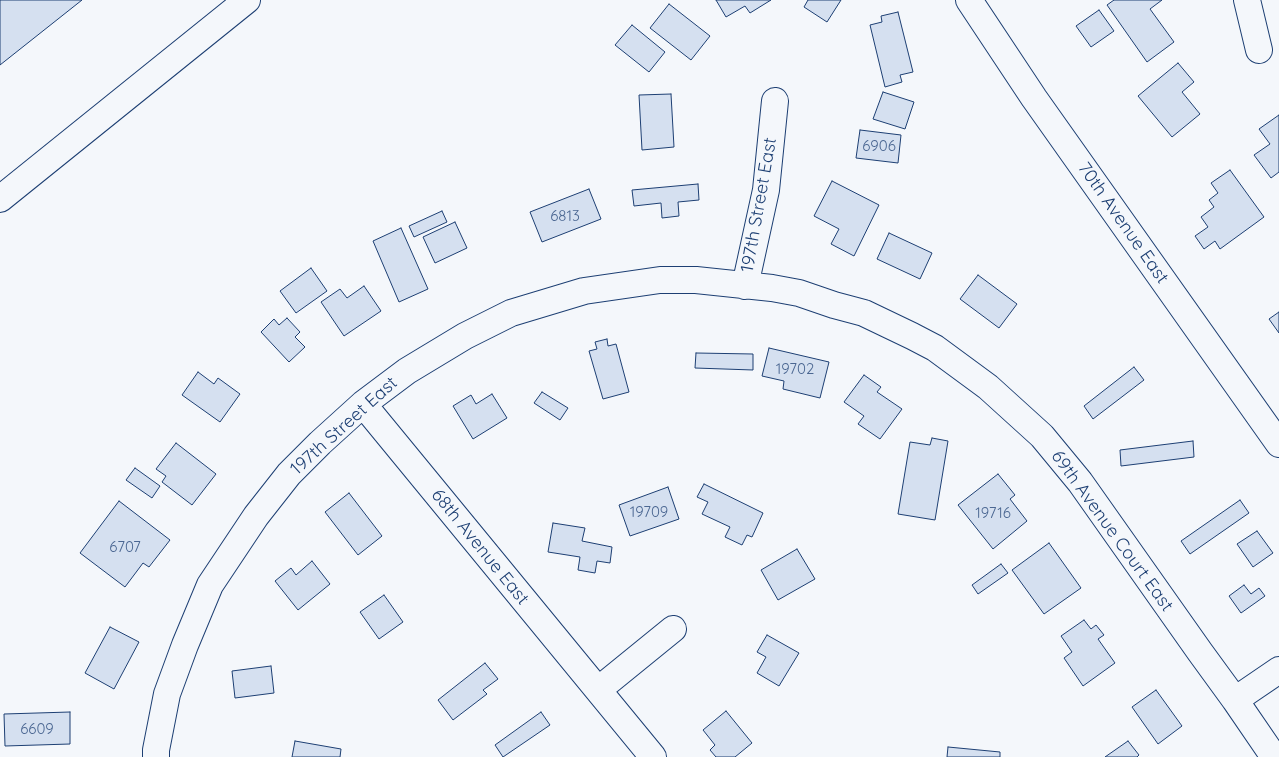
<!DOCTYPE html>
<style>
body{margin:0}
canvas{display:block;background:#f4f7fb}
</style>
<canvas width="1279" height="757"></canvas>
<script>
const context = document.querySelector('canvas').getContext('2d');
context.lineJoin = 'round';
function paint(path, color) { context.fillStyle = color; context.fill(path, 'evenodd'); }
const shape = rows => new Path2D(rows.map(r => 'M' + r).join(''));
function trace(path, color, width, dash) { context.strokeStyle = color; context.lineWidth = width; context.lineCap = dash ? 'butt' : 'round'; context.setLineDash(dash || []); context.stroke(path); }
function label(font, color, halo, rows, align = 'center') {
  context.font = font + ' Quicksand,sans-serif'; context.lineWidth = 4; context.setLineDash([]); context.textBaseline = 'middle'; context.strokeStyle = halo; context.fillStyle = color; for (const [text, x, y, turn = 0] of rows) {
    context.save(); context.translate(x, y); context.rotate((+turn || 0) * Math.PI / 180); context.textAlign = isNaN(turn) ? turn : align; if (halo) context.strokeText(text, 0, 0); context.fillText(text, 0, 0); context.restore();
  }
}
const building = shape([
 [0,0,82,0,0,65,0,0],
 [716,0,771,0,750,13,745,6,726,17,716,0],
 [808,0,841,0,827,22,804,7,808,0],
 [1114,0,1162,0,1150,9,1174,42,1147,62,1107,5,1114,0],
 [669,4,710,36,691,60,650,28,669,4],
 [1099,10,1114,31,1091,47,1076,26,1099,10],
 [898,12,913,72,900,75,902,82,885,87,870,25,882,22,881,16,898,12],
 [632,25,665,52,649,72,615,45,632,25],
 [1178,63,1194,82,1182,92,1200,114,1172,137,1138,96,1178,63],
 [883,92,914,102,905,129,873,119,883,92],
 [671,94,674,147,642,150,639,95,671,94],
 [1279,115,1279,172,1271,178,1254,155,1270,144,1259,129,1279,115],
 [860,130,901,135,898,163,856,158,860,130],
 [1230,170,1264,217,1220,249,1215,241,1204,249,1195,236,1208,227,1201,217,1214,207,1209,200,1218,193,1211,183,1230,170],
 [832,181,879,205,854,256,831,244,839,229,814,216,832,181],
 [698,184,699,200,678,202,679,216,662,218,661,203,634,206,632,190,698,184],
 [589,189,601,219,542,242,530,212,589,189],
 [442,211,447,222,414,237,409,226,442,211],
 [455,222,467,248,435,263,423,237,455,222],
 [401,228,428,289,399,302,373,241,401,228],
 [889,233,932,253,920,279,877,259,889,233],
 [311,268,327,291,296,313,280,291,311,268],
 [978,275,1017,304,999,328,960,299,978,275],
 [364,286,381,311,344,336,321,302,340,289,347,298,364,286],
 [1279,312,1279,333,1269,319,1279,312],
 [287,318,300,332,295,337,305,347,289,362,261,332,274,319,279,325,287,318],
 [607,339,608,346,616,344,629,392,603,399,589,351,597,349,595,342,607,339],
 [769,348,829,362,820,398,783,389,784,381,762,376,769,348],
 [696,353,753,354,753,370,695,368,696,353],
 [1134,367,1144,380,1093,419,1084,406,1134,367],
 [198,372,214,384,218,378,240,394,220,422,182,395,198,372],
 [864,375,881,387,877,392,902,409,880,439,858,424,864,416,844,402,864,375],
 [542,392,568,408,560,420,534,403,542,392],
 [492,394,507,418,473,439,453,406,471,395,476,404,492,394],
 [932,438,948,441,935,520,898,514,910,442,930,445,932,438],
 [1193,441,1194,457,1121,466,1120,450,1193,441],
 [176,443,216,474,192,505,162,482,166,476,156,469,176,443],
 [135,468,160,486,152,498,126,480,135,468],
 [998,474,1015,495,1010,499,1027,521,993,549,958,505,998,474],
 [704,484,763,513,752,537,747,535,742,545,725,537,730,527,702,514,708,502,697,497,704,484],
 [668,487,679,519,630,536,619,505,668,487],
 [349,493,382,536,358,555,325,512,349,493],
 [1240,500,1249,513,1190,554,1181,541,1240,500],
 [119,501,170,540,149,567,143,563,125,587,80,553,119,501],
 [553,523,585,528,582,541,612,547,610,563,597,561,595,573,578,570,580,557,548,552,553,523],
 [1257,531,1273,553,1253,567,1237,544,1257,531],
 [1049,543,1081,588,1044,614,1012,570,1049,543],
 [797,549,815,579,778,600,761,570,797,549],
 [312,561,330,584,298,610,275,581,291,568,296,575,312,561],
 [1001,564,1008,573,978,594,972,585,1001,564],
 [1244,585,1251,594,1259,588,1265,596,1241,613,1229,596,1244,585],
 [384,595,403,622,379,639,360,612,384,595],
 [1084,620,1091,629,1096,625,1104,635,1098,639,1115,663,1083,686,1064,658,1072,652,1061,636,1084,620],
 [110,627,139,642,114,689,85,673,110,627],
 [767,635,799,653,779,686,757,673,766,657,757,652,767,635],
 [485,663,498,679,483,690,487,694,453,720,438,700,485,663],
 [271,666,274,693,235,698,232,671,271,666],
 [1156,690,1182,726,1158,744,1132,707,1156,690],
 [726,711,752,743,735,757,716,757,710,750,715,745,703,730,726,711],
 [70,712,70,744,5,746,4,714,70,712],
 [541,712,550,725,503,757,495,745,541,712],
 [295,741,341,749,340,757,292,757,295,741],
 [1128,741,1139,755,1137,757,1105,757,1128,741],
 [948,747,1000,752,1000,757,947,757,948,747]
]);
paint(building, '#d5e0f0');
trace(building, '#1d3f73', 1);
const minor = shape([
 [969,0,1034,98,1279,444],
 [1247,0,1259,50],
 [0,199,247,0],
 [745,286,766,190,775,101],
 [363,404,653,757],
 [598,690,673,629],
 [1235,700,1279,670],
 [156,757,156,750,167,694,185,645,210,585,256,516,289,474,320,443,363,404,407,371,465,336,511,313,584,291,660,280,696,280,772,288,799,293,834,305,864,313,912,336,935,348,988,387,1042,436,1080,482,1200,652,1235,700,1274,757]
]);
trace(minor, '#1d3f73', 28);
trace(minor, '#f4f7fb', 26);
label('15px', '#4b6792', null, [
 ["6906",879,146],
 ["6813",565,216],
 ["19702",795,369],
 ["19709",649,512],
 ["19716",993,513],
 ["6707",125,547],
 ["6609",37,729]
]);
label('18px', '#1d3f73', '#f4f7fb', [
 ["197th Street East",759,205,-80],
 ["70th Avenue East",1123,223,55],
 ["197th Street East",344,426,-42],
 ["69th Avenue Court East",1112,531,54],
 ["68th Avenue East",480,547,51]
]);
</script>
